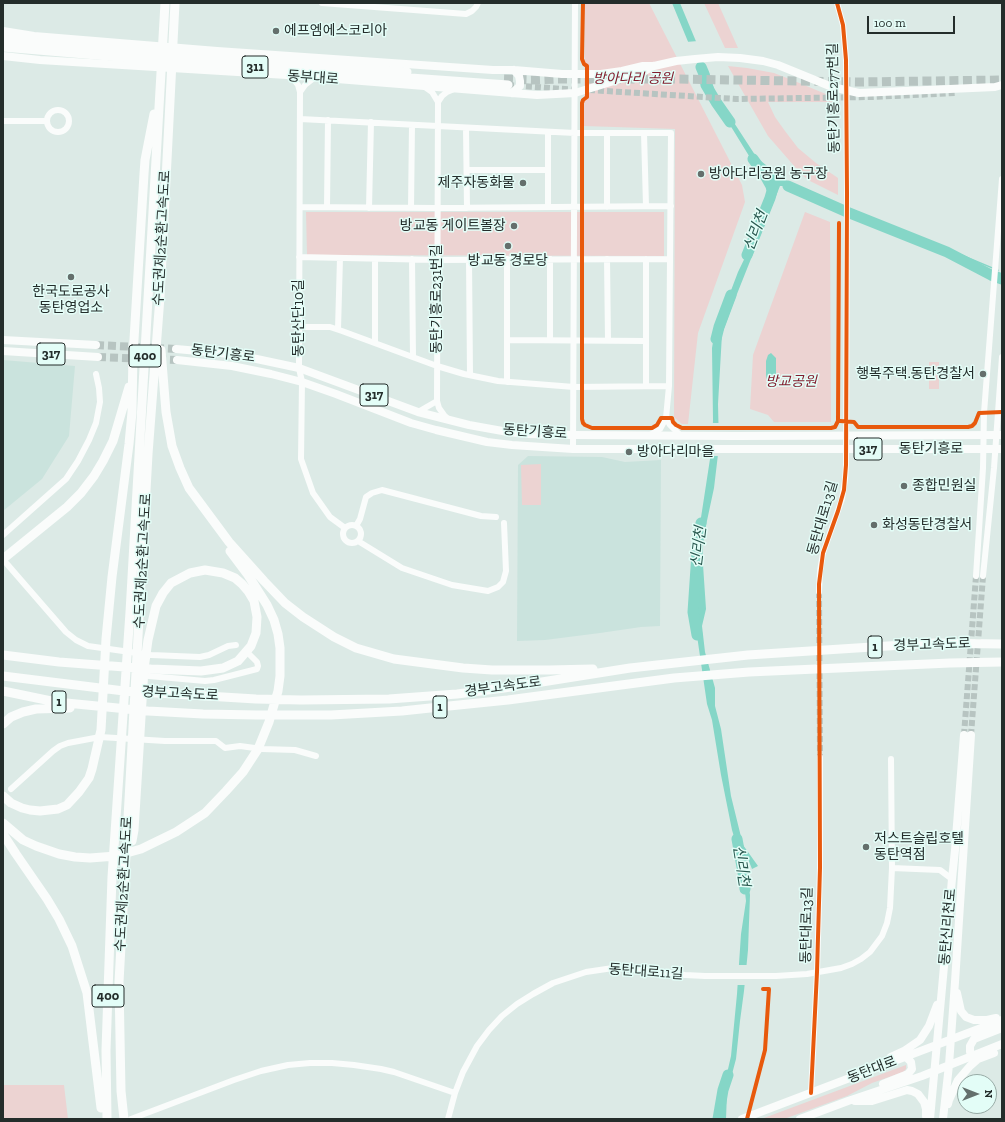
<!DOCTYPE html>
<meta charset="utf-8">
<style>
body{margin:0}
#map{position:relative;width:1005px;height:1122px;overflow:hidden;background:#dceae6;font-family:"Zilla Slab",serif}
canvas{display:block}
.frame{position:absolute;inset:0;border:4px solid #242d2b;pointer-events:none}
.north{position:absolute;left:957px;top:1074px;width:40px;height:40px;box-sizing:border-box;background:#e3fdf7;border:1px solid #97aaa5;border-radius:50%;rotate:90deg;font-size:11px;font-weight:700;line-height:16px;text-align:center;color:#242d2b}
.north::after{content:'';display:block;margin:auto;width:14px;height:18px;background:#646f6c;clip-path:polygon(50% 0,100% 100%,50% 72%,0 100%)}
.scale{position:absolute;left:867px;top:16px;width:88px;height:18px;box-sizing:border-box;border:2px solid #242d2b;border-top:0;padding-left:5px;font-size:12px;line-height:14px;white-space:nowrap;color:#242d2b;-webkit-text-stroke:3px #e3fdf7;paint-order:stroke}
</style>
<div id="map">
<canvas width="1005" height="1122"></canvas>
<div class="frame"></div>
<div class="north">N</div>
<div class="scale">100 m</div>
</div>
<script>
const context = document.querySelector('canvas').getContext('2d');
context.lineJoin = 'round';
function paint(path, color) { context.fillStyle = color; context.fill(path, 'evenodd'); }
const shape = rows => new Path2D(rows.map(r => 'M' + r).join(''));
function trace(path, color, width, dash) { context.strokeStyle = color; context.lineWidth = width; context.lineCap = dash ? 'butt' : 'round'; context.setLineDash(dash || []); context.stroke(path); }
function label(font, color, halo, rows, align = 'center') {
  context.font = font + ' "Zilla Slab","Noto Sans KR",serif'; context.lineWidth = 3; context.setLineDash([]); context.textBaseline = 'middle'; context.strokeStyle = halo; context.fillStyle = color; for (const [text, x, y, turn = 0] of rows) {
    context.save(); context.translate(x, y); context.rotate((+turn || 0) * Math.PI / 180); context.textAlign = isNaN(turn) ? turn : align; if (halo) context.strokeText(text, 0, 0); context.fillText(text, 0, 0); context.restore();
  }
}
paint(shape([
 [3,360,75,366,69,436,42,479,3,511],
 [528,456,602,457,625,462,661,460,660,626,641,627,600,633,545,640,517,641,518,465]
]), '#cae3dd');
paint(shape([
 [585,3,649,3,742,185,745,202,698,333,688,424,682,424,674,417,675,129,584,126],
 [704,3,718,3,738,48,725,48],
 [728,66,747,68,774,73,792,80,833,97,837,102,768,102,775,117,785,131,798,148,816,163,838,178,838,195,810,181,802,175,768,136],
 [306,212,664,212,664,256,307,255],
 [805,212,830,222,831,422,774,422,768,415,750,409,753,355],
 [929,362,939,362,939,389,929,389],
 [541,464,541,505,522,505,521,465],
 [906,1065,906,1069,903,1072,872,1083,847,1096,784,1119,764,1119,764,1118],
 [3,1085,64,1085,68,1119,17,1119,16,1118,12,1119,3,1119]
]), '#ecd3d2');
paint(shape([
 [672,3,680,3,710,75,716,95,757,158,785,180,843,206,843,207,787,186,780,186,733,304,722,334,718,404,719,446,714,488,705,530,702,550,706,609,702,626,705,652,715,688,715,706,721,729,731,796,743,845,758,866,752,869,748,859,746,868,750,895,748,950,744,991,740,1021,736,1059,727,1093,726,1119,720,1119,723,1091,731,1056,737,994,741,934,746,901,743,874,739,853,732,830,721,775,712,720,707,704,695,622,694,602,698,537,712,446,713,420,712,348,715,330,719,326,727,307,727,301,738,272,753,241,758,228,763,219,767,216,775,184,754,164,730,125,701,73],
 [850,208,954,251,999,270,998,271,849,210],
 [771,353,776,358,776,378,775,382,772,386,769,385,767,381,766,375,766,361,768,355]
]), '#85d6c7');
paint(shape([
 [698,41,711,73,699,73,686,42],
 [711,423,720,423,721,442,720,444,721,446,720,456,709,456,710,444],
 [737,965,749,965,747,985,736,985]
]), '#dceae6');
trace(shape([
 [701,67,704,74,706,85,716,102,730,122],
 [788,186,847,212,947,252,991,275,1002,279],
 [747,255,770,198,772,191,771,186,766,177,753,159],
 [716,339,719,327,731,295],
 [697,635,693,612,698,538,701,523],
 [737,839,744,878,745,889],
 [718,1119,723,1090,728,1075]
]), '#85d6c7', 11);
trace(shape([
 [508,85,578,90],
 [589,90,736,99,872,97,956,93],
 [819,592,820,757],
 [964,735,976,576],
 [971,735,983,576]
]), '#b7c4c1', 6, [6, 3]);
trace(shape([
 [96,345,176,349],
 [98,357,177,360]
]), '#b7c4c1', 8, [8, 4]);
trace(shape([
 [504,79,531,80,558,79,673,79,859,82,1002,80]
]), '#b7c4c1', 9, [9, 4.5]);
trace(shape([
 [322,3,466,14,472,11,476,7,478,3],
 [288,76,294,80,298,85,300,92,305,85,314,78],
 [425,87,432,92,438,102,442,96,447,92,454,89],
 [300,92,299,368,302,382,301,459,313,493,330,517,345,528],
 '47 121a11 11 0 1 1 22 0a11 11 0 1 1-22 0Z',
 [300,119,575,133,671,133,669,386,666,418],
 [3,121,47,121],
 [466,128,467,208],
 [548,132,548,207],
 [644,133,646,206],
 [467,170,548,170],
 [300,207,437,208,671,206],
 [327,207,328,120],
 [607,207,607,133],
 [369,208,371,122],
 [411,208,412,125],
 [299,257,437,260,670,259],
 [412,259,413,357],
 [469,259,470,375],
 [550,259,550,340],
 [607,259,608,340],
 [646,259,646,386],
 [299,327,330,327,342,331,437,366,464,374,498,381,574,387,669,386],
 [338,329,340,258],
 [507,340,646,341],
 [375,343,375,259],
 [507,382,507,259],
 [437,401,438,102],
 [418,412,437,401,439,408,444,415,449,420],
 [650,435,660,429,666,418,670,425,681,436],
 [573,449,575,3],
 '343 534a9 9 0 1 1 18 0a9 9 0 1 1-18 0Z',
 [356,526,360,519,366,497,372,493,382,490,481,516,496,517],
 [3,535,66,479,78,461,89,440,96,423,100,402,99,388,96,374],
 [358,541,402,568,452,585,488,591,498,587,503,582,506,571,504,523],
 [7,564,66,632,76,640,88,646,151,655,200,657,209,655,228,646,236,645],
 [976,576,983,468,984,413,1002,179],
 [983,576,994,468,1002,357],
 [819,592,820,571,823,553,842,499,845,480,846,465,847,193,846,60,843,25,837,3],
 [149,676,205,681,214,680,257,669,258,666,257,662,248,653],
 [11,789,53,751,60,746,68,743,100,737,165,741,216,741,225,748,240,746,262,749,295,750,316,756],
 [892,868,940,870,952,879],
 [811,1093,817,972,820,868,820,757],
 [131,1119,234,1080,261,1071,288,1065,310,1063,332,1063,354,1065,381,1069,394,1072,455,1093],
 [448,1119,455,1093,463,1072,477,1046,489,1030,502,1016,517,1004,533,994,553,983,586,972,613,968,640,969,685,975,705,976,776,976,807,974,841,968,852,964,861,959,870,952,882,936,887,923,890,908,892,868,891,759]
]), '#fafcfb', 6);
trace(shape([
 [3,31,34,36,217,51,493,70,514,70,562,74,601,74,622,71,643,66,654,66,676,61,695,59,718,57,740,58,763,61,778,65,832,87,859,93,995,87,1002,85],
 [3,56,40,60,287,75,537,95,575,93,643,72,653,66],
 [512,93,520,86,520,81,519,76,514,70],
 [3,340,96,345],
 [176,349,221,353,252,358,299,368,418,412,469,425,508,432,528,434,573,435,735,436,1002,435],
 [3,351,98,357],
 [177,360,232,366,271,374,302,382,336,394,411,423,436,430,487,442,512,445,573,449,1002,449],
 [957,993,961,1011,966,1017,974,1020,987,1020,996,1018],
 [973,1055,970,1052,970,1046,974,1039,1002,1028],
 [891,1057,904,1051,920,1040,929,1026,937,1005],
 [883,1084,908,1074,912,1069,911,1062,906,1057],
 [855,1101,872,1101,907,1090,912,1091,918,1094,924,1102,926,1109,926,1116],
 [948,1104,949,1100,958,1080,970,1066,978,1059,994,1053],
 [742,1119,1002,1020],
 [800,1119,848,1101,922,1076,1002,1044],
 [930,1119,952,879,955,850,964,735],
 [943,1119,949,1065,955,982,971,735]
]), '#fafcfb', 8);
trace(shape([
 [3,39,50,45,407,72],
 [3,47,132,58,508,85],
 [161,350,166,412,172,446,180,468,189,488,229,542,264,581,285,603,303,617,334,637,356,648,394,659,463,668,492,670,549,670,593,669],
 [133,356,144,174,145,160,154,114],
 [3,559,67,507,81,493,94,476,103,461,113,441,129,387],
 [3,655,59,662,151,669,201,671,223,668,238,661,251,646,256,633,257,617,254,601,248,591,242,584,235,578,223,573,205,570,190,573,171,583,163,593,156,606,148,640,144,669,134,830,132,841],
 [3,676,124,691,256,699,301,700,389,699,457,694,504,688,630,668,748,655,934,643,1002,644],
 [3,691,56,702,148,711,203,714,257,715,331,715,402,711,449,706,508,700,674,678,749,672,950,663,1002,662],
 [3,724,11,717,23,712,36,709,70,708],
 [3,796,11,803,22,808,30,810,40,811,58,809,67,805,79,792,89,778,92,769,101,730,106,639,112,577,129,444,132,412,133,351],
 [3,823,23,840,36,846,59,854,75,857,90,858,116,856,141,849,176,832,205,813,226,791,243,772,258,749,269,722,278,691,280,676,280,648,278,634,274,620,267,605,248,575,230,551],
 [3,834,16,854,47,899,59,919,72,946,87,993,101,1108],
 [107,1119,106,1050,112,877,130,612,165,3],
 [124,1119,121,1091,119,982,148,454,160,297,175,3]
]), '#fafcfb', 9);
trace(shape([
 [583,3,582,59,584,64,587,66,587,97,583,100,582,103,582,419,583,423,585,425,592,428,652,428,657,425,661,418,672,418,673,422,676,425,682,428,831,428,835,427,838,421,839,223],
 [840,421,854,422,858,427,968,427,972,426,975,423,979,413,1002,412],
 [811,1093,817,972,820,868,819,584,823,553,838,511,844,490,846,465,847,193,846,60,843,25,837,3],
 [747,1119,765,1050,769,989,763,989]
]), '#e8590c', 4);
for (const [x, y, r, color] of [
 [276,31,4,"#646f6c"],
 [701,174,4,"#646f6c"],
 [523,183,4,"#646f6c"],
 [514,226,4,"#646f6c"],
 [508,246,4,"#646f6c"],
 [71,277,4,"#646f6c"],
 [983,374,4,"#646f6c"],
 [629,452,4,"#646f6c"],
 [904,486,4,"#646f6c"],
 [874,525,4,"#646f6c"],
 [866,847,4,"#646f6c"]
]) { const dot = new Path2D(); dot.arc(x, y, r, 0, 2 * Math.PI); context.fillStyle = color; context.fill(dot); trace(dot, '#e3fdf7', 1.5); }
for (const [x, y, w] of [
 [255,67,26],
 [51,354,28],
 [145,356,32],
 [374,395,28],
 [868,449,28],
 [875,647,14],
 [59,702,14],
 [440,707,14],
 [108,996,32]
]) { const box = new Path2D(); box.roundRect(x - w / 2, y - 11, w, 22, 3); context.fillStyle = '#e3fdf7'; context.fill(box); trace(box, '#242d2b', 1); }
label('bold 13px', '#242d2b', null, [
 ["311",255,67],
 ["317",51,354],
 ["400",145,356],
 ["317",374,395],
 ["317",868,449],
 ["1",875,647],
 ["1",59,702],
 ["1",440,707],
 ["400",108,996]
]);
label('14px', '#242d2b', '#e3fdf7', [
 ["에프엠에스코리아",284,31],
 ["방아다리공원 농구장",709,174],
 ["제주자동화물",515,183,"right"],
 ["방교동 게이트볼장",506,226,"right"],
 ["방교동 경로당",508,261,"center"],
 ["한국도로공사",71,292,"center"],
 ["동탄영업소",71,308,"center"],
 ["행복주택.동탄경찰서",975,374,"right"],
 ["방아다리마을",637,452],
 ["종합민원실",912,486],
 ["화성동탄경찰서",882,525],
 ["저스트슬립호텔",874,839],
 ["동탄역점",874,855]
], 'left');
label('14px', '#242d2b', '#e3fdf7', [
 ["동부대로",313,78,4],
 ["동탄기흥로277번길",834,98,-91],
 ["수도권제2순환고속도로",162,238,-87],
 ["동탄기흥로231번길",437,299,-90],
 ["동탄산단10길",299,318,-90],
 ["동탄기흥로",223,354,7],
 ["동탄기흥로",535,432,4],
 ["동탄기흥로",931,449],
 ["동탄대로13길",823,518,-74],
 ["수도권제2순환고속도로",143,561,-87],
 ["경부고속도로",932,645,-2],
 ["경부고속도로",503,687,-8],
 ["경부고속도로",180,694,3],
 ["수도권제2순환고속도로",124,884,-87],
 ["동탄대로13길",807,925,-89],
 ["동탄신리천로",948,927,-85],
 ["동탄대로11길",646,972,4],
 ["동탄대로",872,1070,-21]
]);
label('italic 14px', '#821c2d', '#e3fdf7', [
 ["방아다리 공원",633,79],
 ["방교공원",791,382]
]);
label('italic 15px', '#29584f', '#e3fdf7', [
 ["신리천",756,231,-69],
 ["신리천",699,547,-83],
 ["신리천",741,866,81]
]);
</script>
